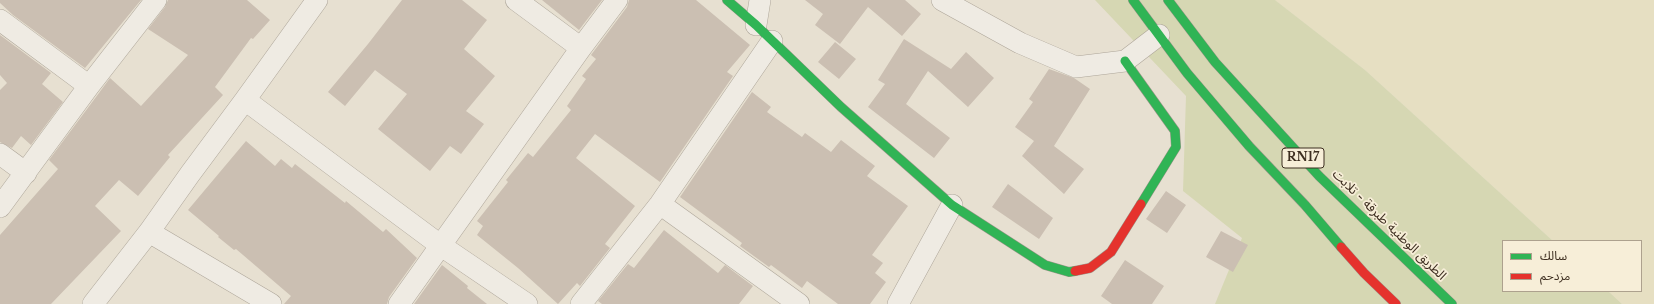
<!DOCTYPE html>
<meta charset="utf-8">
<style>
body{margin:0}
#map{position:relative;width:1654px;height:304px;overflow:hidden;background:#e7e0d1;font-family:"Libre Baskerville","Noto Sans Arabic",serif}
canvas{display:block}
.legend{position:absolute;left:1502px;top:240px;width:140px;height:52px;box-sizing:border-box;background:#f7eed8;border:1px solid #ada18e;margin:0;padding:5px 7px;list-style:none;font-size:12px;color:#3d2e20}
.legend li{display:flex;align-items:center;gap:8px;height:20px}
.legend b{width:20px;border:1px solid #ada18e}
</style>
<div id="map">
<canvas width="1654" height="304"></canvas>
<ul class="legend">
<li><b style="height:5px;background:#30b455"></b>سالك</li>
<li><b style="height:5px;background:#e5322d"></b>مزدحم</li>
</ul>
</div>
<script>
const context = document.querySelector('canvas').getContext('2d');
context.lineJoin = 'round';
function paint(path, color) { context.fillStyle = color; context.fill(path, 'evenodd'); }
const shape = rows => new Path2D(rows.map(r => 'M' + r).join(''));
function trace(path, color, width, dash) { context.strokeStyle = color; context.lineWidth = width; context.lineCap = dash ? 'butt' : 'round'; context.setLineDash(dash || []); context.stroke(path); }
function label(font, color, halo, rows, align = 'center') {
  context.font = font + ' "Libre Baskerville","Noto Sans Arabic",serif'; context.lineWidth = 3.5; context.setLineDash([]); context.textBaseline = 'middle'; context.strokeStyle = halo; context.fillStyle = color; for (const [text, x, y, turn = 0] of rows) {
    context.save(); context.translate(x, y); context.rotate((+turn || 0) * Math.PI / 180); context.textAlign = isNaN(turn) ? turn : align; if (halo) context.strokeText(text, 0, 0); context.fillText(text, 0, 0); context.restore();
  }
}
paint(shape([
 [1275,0,1654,0,1654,304,1622,304,1608,291,1641,291,1641,241,1553,241,1365,70]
]), '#e6dfc2');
paint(shape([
 [1095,0,1275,0,1365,70,1553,241,1503,241,1503,291,1608,291,1622,304,1215,304,1242,238,1183,191,1186,96]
]), '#d6d7b3');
paint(shape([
 [0,0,141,0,85,68,13,15,0,3],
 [168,0,247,0,270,20,253,39,251,38,215,87,223,95,168,155,170,157,138,196,119,180,95,206,121,231,51,304,0,304,0,235,58,169,49,160,99,93,110,78,141,106,188,55,148,29,165,7],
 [402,0,462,0,487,20,464,49,495,76,466,111,484,124,461,154,450,146,430,171,378,129,407,94,375,70,345,106,328,92,368,44],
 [542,0,602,0,579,30],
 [629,0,696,0,750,45,727,72,733,76,660,182,595,134,576,158,635,206,605,244,610,248,580,286,577,283,558,304,518,268,477,235,483,226,477,221,508,182,506,180,528,153,533,157,571,110,567,106,586,79,582,76,596,59,591,55,627,7],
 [805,0,905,0,921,14,902,36,868,7,840,44,815,25,823,14],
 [0,35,51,73,42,84,63,102,31,145,21,136,12,148,0,142,0,90,7,83,0,75],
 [904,39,951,69,966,52,994,78,968,107,928,71,906,104,950,138,934,158,868,107,885,84,878,80],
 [835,42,856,59,839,79,818,62],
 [1049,69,1074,78,1090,89,1054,146,1084,169,1064,194,1022,156,1034,141,1015,127,1033,102,1029,99],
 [752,92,771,107,767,112,802,137,805,133,831,152,841,140,875,166,867,176,908,206,872,255,883,263,875,273,886,282,870,304,838,304,807,281,802,288,771,265,769,267,740,246,742,243,680,197],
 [246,141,275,166,281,159,292,168,295,164,345,203,346,201,383,232,386,229,417,258,389,297,387,304,284,304,291,296,236,249,234,250,218,237,219,236,188,210],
 [1008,184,1053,218,1039,239,992,207],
 [1166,191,1186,205,1167,233,1146,219],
 [664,230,718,273,725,265,753,286,739,304,602,304,598,301,628,264,634,268],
 [1221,231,1248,245,1233,272,1206,257],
 [1125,260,1164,286,1152,304,1112,304,1101,296],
 [442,265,468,286,467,288,487,304,414,304]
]), '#cbbfb2');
const street = shape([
 [516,0,581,48],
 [942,0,1020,43,1076,67,1125,61,1159,35],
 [0,20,89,86],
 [756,25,760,0],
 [245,100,440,245,527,304],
 [0,154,26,173],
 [660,204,799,304],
 [0,207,89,86,156,0],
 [149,232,271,304],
 [93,304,149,232,190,174,245,100,317,0],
 [399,304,581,48,617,0],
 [581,304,660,204,772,41],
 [898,304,952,205]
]);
const fast = shape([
 [727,0,756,25,841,107,952,205,1045,265,1069,272,1075,271],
 [1133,0,1187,73,1249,146,1305,205,1341,247],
 [1168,0,1215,62,1319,176,1452,304],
 [1125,61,1175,131,1176,147,1141,204]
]);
const jam = shape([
 [1341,247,1364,273,1396,304],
 [1075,271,1090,268,1111,252,1141,204]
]);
trace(street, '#ada599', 22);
trace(fast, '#9c958a', 10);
trace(jam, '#9c958a', 10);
trace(street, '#efebe3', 21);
trace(fast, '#30b455', 9);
trace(jam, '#e5322d', 9);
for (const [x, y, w] of [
 [1303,158,42]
]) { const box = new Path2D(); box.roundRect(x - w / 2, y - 10, w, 20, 3); context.fillStyle = '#f7eed8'; context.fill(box); trace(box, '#3d2e20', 1); }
label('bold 12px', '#3d2e20', null, [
 ["RN17",1303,158]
]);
label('13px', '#3d2e20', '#f7eed8', [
 ["الطريق الوطنية طبرقة - تلابت",1389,225,44]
]);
</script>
